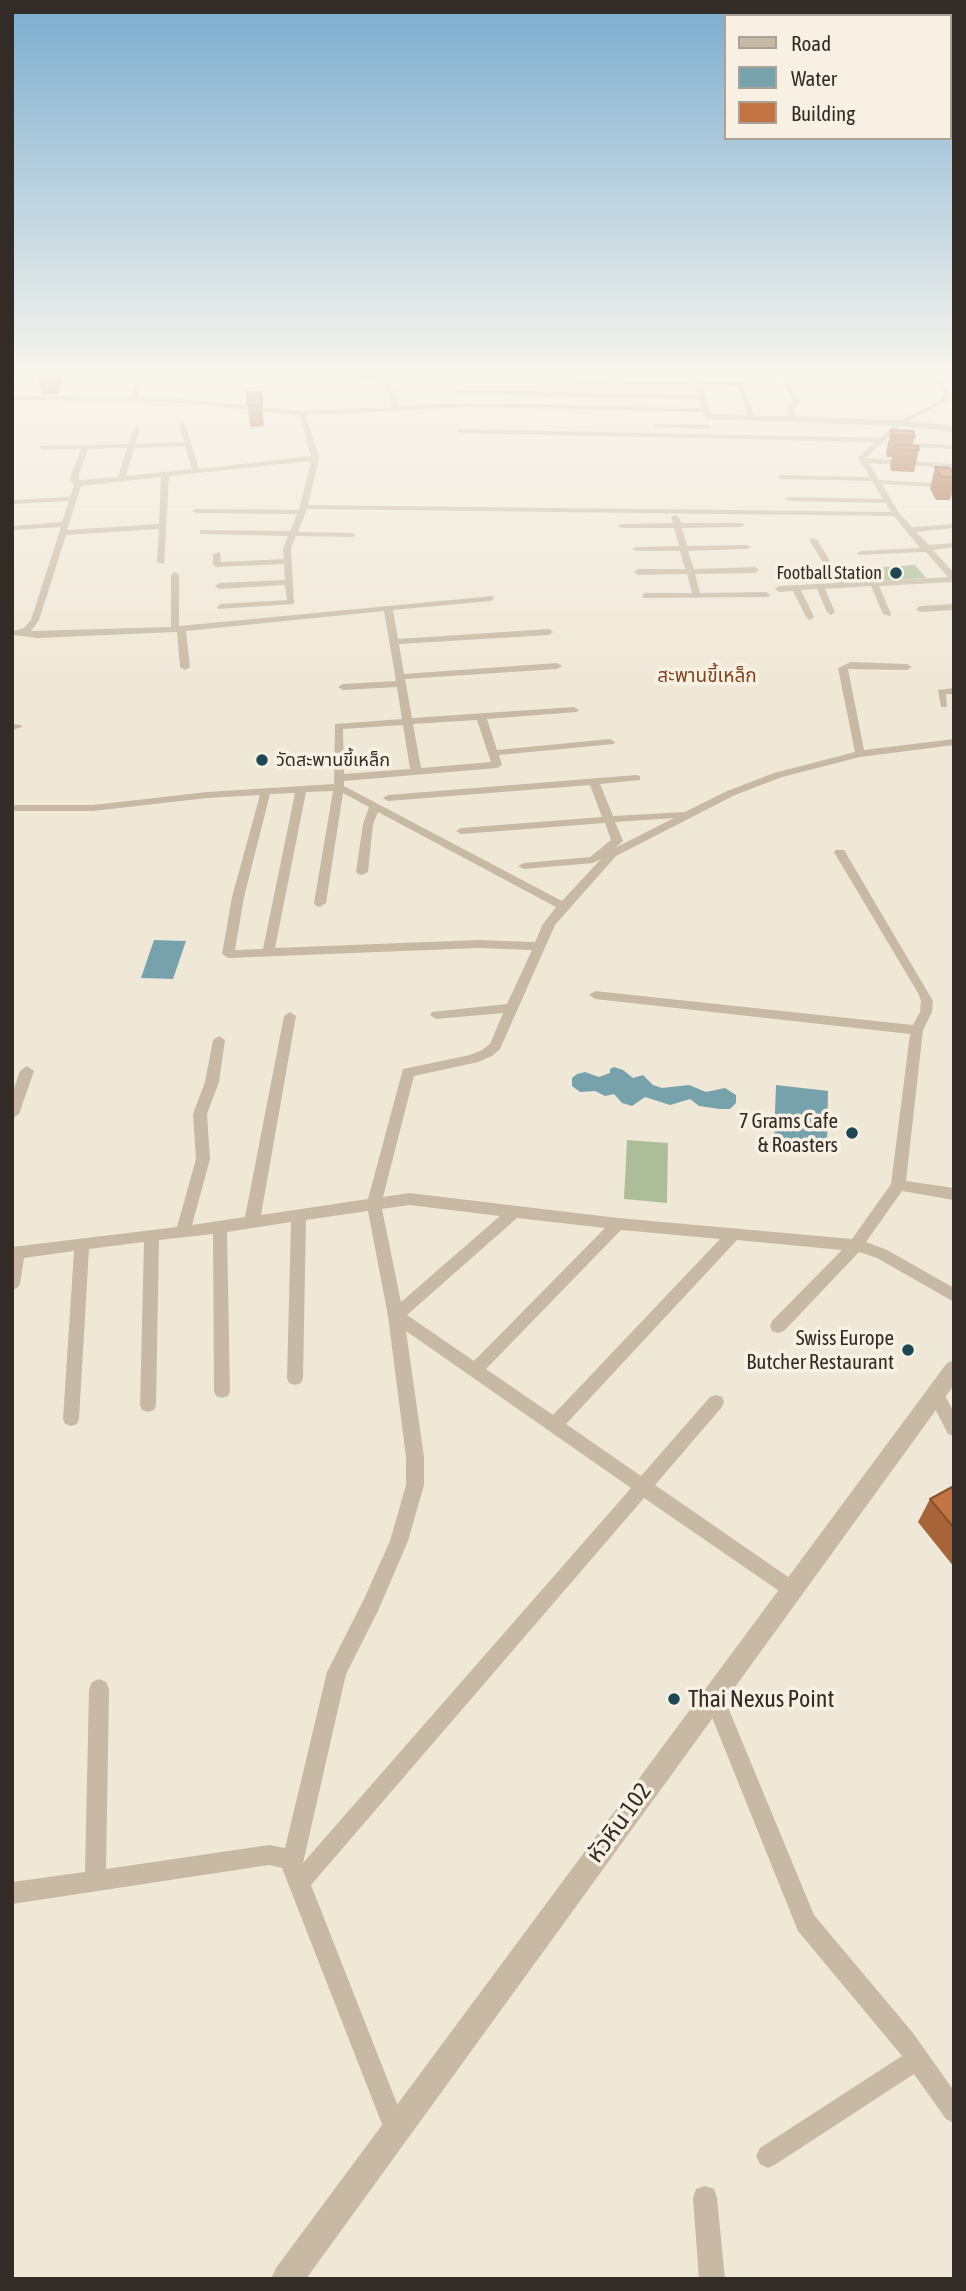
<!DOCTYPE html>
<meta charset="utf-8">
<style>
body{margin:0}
#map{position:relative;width:966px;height:2291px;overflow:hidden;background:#f0e8d7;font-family:"Asap Condensed",sans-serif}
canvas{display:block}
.frame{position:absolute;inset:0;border:14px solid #332b25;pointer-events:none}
.legend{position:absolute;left:724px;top:14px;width:228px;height:126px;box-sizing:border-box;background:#f8f1e3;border:2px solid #a9a297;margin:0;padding:9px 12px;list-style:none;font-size:21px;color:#332b25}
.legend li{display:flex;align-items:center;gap:14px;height:35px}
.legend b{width:35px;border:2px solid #a9a297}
</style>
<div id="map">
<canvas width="966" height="2291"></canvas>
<div class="frame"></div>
<ul class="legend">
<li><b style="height:9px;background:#c7b9a4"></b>Road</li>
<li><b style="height:19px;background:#77a2ac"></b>Water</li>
<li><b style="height:19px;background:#c37442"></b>Building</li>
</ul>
</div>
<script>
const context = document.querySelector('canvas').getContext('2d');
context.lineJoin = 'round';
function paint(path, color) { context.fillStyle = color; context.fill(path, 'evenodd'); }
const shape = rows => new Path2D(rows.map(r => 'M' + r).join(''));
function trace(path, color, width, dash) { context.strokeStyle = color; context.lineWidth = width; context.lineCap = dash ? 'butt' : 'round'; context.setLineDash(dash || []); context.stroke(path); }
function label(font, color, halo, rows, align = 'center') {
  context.font = font + ' "Asap Condensed","Noto Sans Thai",sans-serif'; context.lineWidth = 7; context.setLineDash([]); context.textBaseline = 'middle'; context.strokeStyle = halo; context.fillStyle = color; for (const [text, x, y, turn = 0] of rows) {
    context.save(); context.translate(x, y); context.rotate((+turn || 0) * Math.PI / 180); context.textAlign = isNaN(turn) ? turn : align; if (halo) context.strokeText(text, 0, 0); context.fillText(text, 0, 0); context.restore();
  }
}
paint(shape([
 [915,565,926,578,877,581,867,568],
 [627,1140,668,1143,667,1203,624,1199]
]), '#acbe98');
paint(shape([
 [154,940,186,941,173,979,141,978],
 [614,1067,623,1070,633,1078,643,1075,653,1085,662,1088,689,1085,706,1092,725,1088,736,1095,736,1103,730,1109,720,1109,699,1106,690,1099,670,1105,645,1097,632,1106,622,1103,614,1094,605,1096,595,1091,580,1092,572,1086,572,1078,577,1074,585,1072,599,1077,610,1073,610,1069],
 [776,1085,828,1091,827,1146,774,1140]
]), '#77a2ac');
paint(shape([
 [89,371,91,374,12,378,12,374,89,371],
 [135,371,105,374,102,372,102,371,135,371],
 [138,371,144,371,138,398,169,398,302,411,392,407,383,378,298,382,287,378,287,376,299,378,382,374,381,371,387,371,399,406,468,403,705,408,708,410,705,412,468,407,306,415,319,458,308,505,891,512,886,503,789,501,785,499,789,497,883,499,872,481,781,479,777,477,781,475,870,477,858,458,875,442,460,433,456,431,460,429,880,438,898,422,941,400,944,393,925,371,932,371,950,393,946,402,902,424,866,458,954,464,954,468,869,463,879,480,954,484,954,488,882,484,899,513,912,527,954,524,954,528,916,532,929,545,954,543,954,547,933,550,954,573,954,582,879,586,891,614,890,616,883,614,871,586,825,589,835,612,831,615,827,612,817,589,801,590,814,617,810,620,806,617,793,591,779,592,775,589,779,586,836,583,809,540,813,538,817,540,844,583,948,577,926,552,858,555,857,553,861,551,920,548,894,516,307,509,298,532,352,533,356,535,352,537,296,536,291,549,294,604,218,609,217,607,221,604,287,600,285,585,219,589,215,586,219,583,285,580,284,564,217,567,213,565,213,554,220,552,221,562,284,559,283,549,288,536,203,534,200,534,200,530,290,531,297,514,196,513,192,511,196,509,299,510,311,461,169,476,164,564,157,562,159,529,66,535,39,620,31,631,171,627,171,575,175,572,179,575,179,626,493,596,493,600,490,601,393,610,398,639,549,629,553,632,549,635,399,644,404,674,557,663,562,666,557,669,405,679,412,718,574,707,579,710,577,712,487,719,497,750,610,739,615,742,614,744,499,755,502,765,497,768,344,781,344,786,562,901,601,859,593,863,524,869,518,866,524,863,590,857,611,840,605,823,461,834,456,831,461,828,602,817,590,785,388,801,383,798,388,795,636,775,640,776,640,780,600,784,613,816,685,812,727,791,774,773,855,752,838,668,851,662,907,664,912,667,907,670,848,669,864,750,954,739,954,745,860,757,782,777,735,795,616,856,555,925,500,1049,492,1056,478,1062,414,1076,383,1197,409,1193,618,1218,852,1239,891,1184,910,1034,595,999,589,995,595,991,913,1025,920,1012,921,1001,918,993,834,852,836,850,844,850,933,1001,932,1012,923,1030,906,1181,954,1188,954,1200,902,1191,866,1242,887,1250,954,1288,954,1302,877,1258,859,1252,784,1331,778,1333,772,1331,770,1326,772,1321,842,1250,737,1240,566,1424,641,1476,710,1397,716,1395,722,1397,724,1402,722,1407,655,1485,797,1583,800,1589,797,1595,791,1598,785,1595,644,1498,311,1885,407,2129,403,2137,395,2141,387,2137,282,1868,269,1865,12,1904,12,1882,85,1872,89,1689,92,1682,99,1679,106,1682,109,1689,106,1869,269,1845,285,1848,327,1672,364,1599,390,1541,406,1485,406,1457,388,1316,368,1211,306,1220,303,1378,301,1383,295,1385,289,1383,287,1378,291,1222,227,1232,230,1391,228,1396,222,1398,216,1396,214,1391,213,1234,159,1240,156,1405,154,1410,148,1412,142,1410,140,1405,144,1242,89,1249,79,1419,77,1424,71,1426,65,1424,63,1419,74,1251,24,1258,20,1284,17,1288,12,1290,12,1247,177,1227,196,1159,193,1114,205,1082,213,1040,219,1036,225,1040,219,1082,207,1114,210,1159,192,1225,245,1217,284,1016,290,1012,296,1016,261,1215,368,1199,403,1069,470,1055,482,1050,490,1044,503,1013,436,1019,430,1015,432,1012,507,1004,532,950,478,948,228,958,222,954,232,897,260,795,207,798,93,811,12,811,12,805,93,805,207,792,334,784,335,724,402,719,397,687,343,690,338,687,343,684,396,681,384,611,186,631,190,667,185,670,180,667,177,632,37,638,14,635,14,631,24,628,31,620,61,527,12,530,12,526,62,522,69,501,12,504,12,500,70,497,74,484,71,481,71,474,81,449,42,450,39,446,128,444,134,429,137,427,140,429,135,444,184,442,179,424,182,422,185,424,199,469,311,456,299,415,169,402,12,400,12,396,131,398,138,371],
 [185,446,192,469,126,476,134,448,185,446],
 [127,448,118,477,79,480,79,474,88,449,127,448],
 [161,477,159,524,67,530,81,486,161,477],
 [477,720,491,762,421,768,413,724,477,720],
 [403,725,410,769,344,774,343,729,403,725],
 [333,791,314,903,316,906,320,907,326,903,343,793,369,807,363,824,356,872,358,874,362,875,368,872,373,824,378,812,556,907,543,924,535,942,478,940,275,948,306,792,333,791],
 [295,793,263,949,235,950,244,897,270,794,295,793],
 [674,818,615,848,623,841,615,822,674,818],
 [409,1205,500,1216,401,1302,382,1209,409,1205],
 [517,1218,605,1228,474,1361,407,1315,517,1218],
 [621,1230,720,1239,553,1415,486,1369,621,1230],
 [406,1331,631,1488,303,1863,346,1674,378,1611,408,1541,424,1485,424,1457,406,1331],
 [560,371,698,371,698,372,695,374,560,371],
 [777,371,783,371,800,403,793,408,795,420,790,419,786,407,793,402,777,371],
 [462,378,740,382,743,384,755,418,752,420,749,418,737,386,460,381,462,378],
 [457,390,703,395,706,397,703,399,570,398,455,393,457,390],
 [655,424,709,425,712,427,709,429,653,427,655,424],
 [891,442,954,445,954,449,894,446,891,442],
 [675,515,679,517,681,523,741,523,745,525,741,527,682,528,687,546,747,545,751,547,747,549,688,551,694,569,755,567,759,570,755,573,695,574,700,593,766,592,770,595,769,597,643,598,643,594,646,593,692,593,687,574,638,575,634,572,638,569,685,569,680,551,636,551,632,549,636,547,679,546,674,528,621,528,617,526,621,524,673,523,671,517,675,515],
 [954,604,954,610,920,612,916,609,920,606,954,604],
 [954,688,954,694,946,694,947,707,941,707,938,690,954,688],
 [12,724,21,725,22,727,12,730,12,724],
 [27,1066,34,1071,19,1114,12,1119,12,1094,20,1071,27,1066],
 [936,1388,942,1390,954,1412,954,1436,948,1434,928,1395,930,1390,936,1388],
 [713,1685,720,1688,814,1915,913,2033,954,2091,954,2123,946,2119,914,2074,776,2164,768,2168,760,2164,756,2156,760,2148,902,2056,798,1931,703,1695,706,1688,713,1685],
 [705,2186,714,2189,717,2198,725,2279,699,2279,693,2198,696,2189,705,2186]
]), '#c7b9a4');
paint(shape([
 [691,371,699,371,711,414,900,420,954,426,954,432,900,426,707,419,703,416,691,371],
 [954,1360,954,1385,306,2279,271,2279,276,2268,947,1363,954,1360]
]), '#c7b9a4');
paint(shape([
 [38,371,60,371,62,383,57,394,42,394,37,373],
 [261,393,264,426,250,427,248,405],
 [891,430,915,437,912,446,919,450,914,472,891,471,890,467,892,457,887,457,886,452],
 [935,467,954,474,954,486,950,500,936,500,930,489],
 [954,1486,954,1567,918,1522,930,1499]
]), '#a86439');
paint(shape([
 [53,371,60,371,62,383,57,394,52,373]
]), '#88512e');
const building = shape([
 [38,371,53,371,52,373,37,373,38,371],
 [247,392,261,393,262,405,248,405,247,392],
 [891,430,913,431,915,437,892,435,891,430],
 [895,445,918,446,919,450,896,449,895,445],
 [935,467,950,468,954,474,954,477,942,477,935,467],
 [954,1486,954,1528,930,1499,954,1486]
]);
paint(building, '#c37442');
trace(building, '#88512e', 2);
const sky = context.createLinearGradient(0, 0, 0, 692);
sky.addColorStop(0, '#7badd0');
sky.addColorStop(0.54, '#f8f5ed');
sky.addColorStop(1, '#f8f5ed00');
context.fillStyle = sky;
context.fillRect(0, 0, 966, 692);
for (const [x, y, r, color] of [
 [896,573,7,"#1c4753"],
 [262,760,7,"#1c4753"],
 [852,1133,7,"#1c4753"],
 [908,1350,7,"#1c4753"],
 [674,1699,7,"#1c4753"]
]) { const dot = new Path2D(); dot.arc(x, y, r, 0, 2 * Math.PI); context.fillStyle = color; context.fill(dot); trace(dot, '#f8f1e3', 2.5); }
label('18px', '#332b25', '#f8f1e3', [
 ["Football Station",882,573],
 ["วัดสะพานขี้เหล็ก",276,760,"left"]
], 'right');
label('19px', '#7f4521', '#f8f1e3', [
 ["สะพานขี้เหล็ก",707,676]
]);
label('21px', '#332b25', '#f8f1e3', [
 ["7 Grams Cafe",838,1121],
 ["& Roasters",838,1145],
 ["Swiss Europe",894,1338],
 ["Butcher Restaurant",894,1362]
], 'right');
label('24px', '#332b25', '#f8f1e3', [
 ["Thai Nexus Point",688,1699]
], 'left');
label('24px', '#332b25', '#f8f1e3', [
 ["หัวหิน 102",619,1823,-54]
]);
</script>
